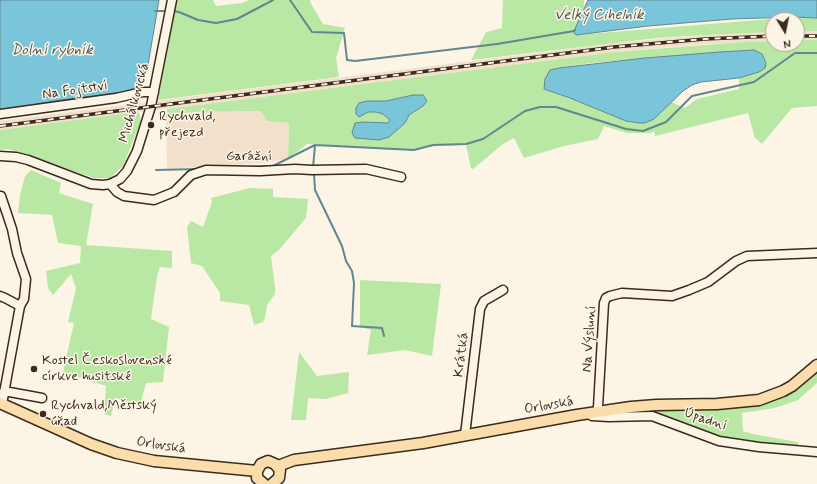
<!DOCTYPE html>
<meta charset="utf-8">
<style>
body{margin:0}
#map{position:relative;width:817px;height:484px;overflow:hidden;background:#fcf5e5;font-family:Mynerve,sans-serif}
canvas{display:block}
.north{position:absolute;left:765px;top:12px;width:40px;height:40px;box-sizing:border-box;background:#fcf5e5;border:1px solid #afa495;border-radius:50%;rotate:170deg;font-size:11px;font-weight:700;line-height:16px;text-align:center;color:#3b2a1e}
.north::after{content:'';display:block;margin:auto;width:14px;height:18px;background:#3b2a1e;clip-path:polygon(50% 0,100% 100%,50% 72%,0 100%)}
</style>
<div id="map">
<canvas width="817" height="484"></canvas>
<div class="north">N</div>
</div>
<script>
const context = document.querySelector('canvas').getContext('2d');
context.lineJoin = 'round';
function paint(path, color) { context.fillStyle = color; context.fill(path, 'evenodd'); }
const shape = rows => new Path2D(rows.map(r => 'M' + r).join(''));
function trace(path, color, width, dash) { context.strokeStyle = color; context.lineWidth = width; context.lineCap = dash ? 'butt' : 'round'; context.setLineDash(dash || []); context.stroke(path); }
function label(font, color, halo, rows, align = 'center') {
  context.font = font + ' Mynerve,sans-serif'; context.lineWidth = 3; context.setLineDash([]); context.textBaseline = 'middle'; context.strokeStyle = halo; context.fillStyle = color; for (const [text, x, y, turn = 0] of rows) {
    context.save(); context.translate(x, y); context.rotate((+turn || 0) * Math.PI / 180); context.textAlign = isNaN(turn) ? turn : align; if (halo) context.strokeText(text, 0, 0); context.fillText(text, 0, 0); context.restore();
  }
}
paint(shape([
 [797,31,817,31,817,40,797,40],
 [773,32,773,41,705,44,615,52,0,130,0,121,210,94,614,43,704,35],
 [261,111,267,121,289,123,288,159,262,163,167,169,166,118,176,117,189,112]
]), '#f3e0cb');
paint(shape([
 [177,0,213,0,216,6,242,3,249,0,310,0,311,4,323,24,345,28,336,58,339,77,158,100],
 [503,0,584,0,584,8,577,35,794,17,817,18,817,31,797,31,797,20,773,20,773,32,704,35,657,38,471,60,486,32,502,28],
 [797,40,817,40,817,106,792,108,762,144,755,138,748,113,655,136,654,131,651,133,627,133,604,126,598,139,564,146,524,158,514,138,503,144,473,169,471,168,466,145,434,146,413,150,307,144,288,159,289,123,267,121,261,111,189,112,176,117,166,118,167,109,615,52,743,42,773,41,773,44,797,44],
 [754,50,766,63,764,68,759,72,739,78,739,89,697,99,685,108,671,102,654,119,645,123,639,123,626,121,570,98,544,89,550,70,559,68,591,63,720,52],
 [413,95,423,106,409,115,405,123,389,137,378,123,388,123,390,119,388,116,383,114,376,112,368,112,364,113,375,101,386,101],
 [138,112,140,115,141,121,123,166,110,178,94,178,8,149,0,150,0,130],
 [31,170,61,183,59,193,93,204,86,245,172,251,172,268,160,267,157,276,151,319,169,327,163,382,146,383,140,405,115,398,111,416,104,414,106,386,63,372,74,323,68,322,76,288,71,274,53,295,48,288,46,271,80,263,81,246,58,243,52,215,18,213,20,195,25,176],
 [250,188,273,189,273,197,308,199,306,218,279,250,271,256,275,286,275,294,267,305,265,318,263,322,254,325,249,305,220,301,220,293,202,266,191,263,187,227,191,221,203,227,212,202,211,198],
 [360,280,441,284,432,356,405,350,367,355,371,330,360,327],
 [299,352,317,376,349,372,348,393,326,399,308,398,306,420,291,420],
 [817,372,817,383,798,400,775,408,742,413,743,431,753,434,798,442,798,447,746,442,721,438,665,417,642,411,683,409,719,410,752,406,786,395]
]), '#b9e7a4');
const water = shape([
 [0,0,159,0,148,65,144,81,136,87,125,92,61,100,0,110,0,0],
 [588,0,817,0,817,18,794,17,732,19,648,26,576,35,574,33,574,31,588,0],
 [754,50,762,54,766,63,765,68,759,72,739,78,701,82,692,85,683,91,654,119,645,123,639,123,626,121,570,98,544,89,545,79,550,70,559,68,645,58,720,52,754,50],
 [413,95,423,95,427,101,423,106,409,115,405,123,389,137,379,140,355,138,352,133,355,123,363,122,388,123,390,120,383,114,376,112,368,112,359,117,356,114,356,108,359,103,367,101,386,101,413,95]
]);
paint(water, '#7ac5da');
trace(water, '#61878f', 1);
trace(shape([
 [290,0,312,32,344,33,347,60,355,61,497,44,574,31,575,30],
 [155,11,168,11],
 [173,11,179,12,198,20,216,23,237,19,273,0],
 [247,167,273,166,315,145,414,150,433,145,466,144,483,139,525,111,540,107,556,107,626,129,643,131,666,122,692,96,754,82,795,53,817,53],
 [313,168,315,145],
 [156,170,199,169],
 [314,173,315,190,342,246,346,261,352,271,354,283,352,326,382,328,384,336]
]), '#61878f', 2);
const minor = shape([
 [0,114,116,98,143,92,154,92],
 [0,156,16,157,28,160,91,184,103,185,110,184,120,179,127,171,137,151,151,106,172,0],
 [110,184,117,192,124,196,154,200,174,192,191,175,206,170,260,171,295,169,312,170,366,169,401,177],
 [1,196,12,229,17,253,26,279,24,299,20,306,2,404],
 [0,296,5,298,20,306],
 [4,391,42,398],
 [599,412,598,407,604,303,606,298,610,296,622,293,672,296,689,290,708,282,736,261,747,256,817,253],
 [592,416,609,417,652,416,719,441,759,447,817,452],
 [465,435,480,309,484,301,503,290]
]);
const major = shape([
 [0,403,91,444,117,453,154,461,257,471],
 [278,466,294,460,423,443,577,415,631,407,656,405,717,404,759,400,783,391,792,386,817,365],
 [264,484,257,478,257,471,261,464,268,461,275,464,280,470,279,478,272,484]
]);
trace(minor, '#3b2a1e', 11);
trace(major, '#3b2a1e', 13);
trace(minor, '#fcf5e5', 8);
trace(major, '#faddab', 10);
const rail = shape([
 [797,36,817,36],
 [0,126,614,47,705,39,773,36]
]);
trace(rail, '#3b2a1e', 3.5);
trace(rail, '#fcf5e5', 2, [6]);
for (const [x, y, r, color] of [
 [151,125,4,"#3b2a1e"],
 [34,369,4,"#3b2a1e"],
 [43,414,4,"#3b2a1e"]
]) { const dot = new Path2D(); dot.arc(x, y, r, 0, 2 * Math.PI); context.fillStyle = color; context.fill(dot); trace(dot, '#fcf5e5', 1.5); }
label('14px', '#3b2a1e', '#fcf5e5', [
 ["Na Fojtství",75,91,-8],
 ["Michálkovická",135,103,-75],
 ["Garážní",249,157],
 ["Na Výsluní",590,339,-86],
 ["Krátká",462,355,-83],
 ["Orlovská",549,406,-10],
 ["Úpadní",705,420,19],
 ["Orlovská",161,446,9]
]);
label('14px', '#3b2a1e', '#fcf5e5', [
 ["Rychvald,",159,117],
 ["přejezd",159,133],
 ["Kostel Československé",42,361],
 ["církve husitské",42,377],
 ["Rychvald,Městský",51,406],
 ["úřad",51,422]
], 'left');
label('italic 15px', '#4e5856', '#fcf5e5', [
 ["Velký Cihelník",599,16],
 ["Dolní rybník",52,51]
]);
</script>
